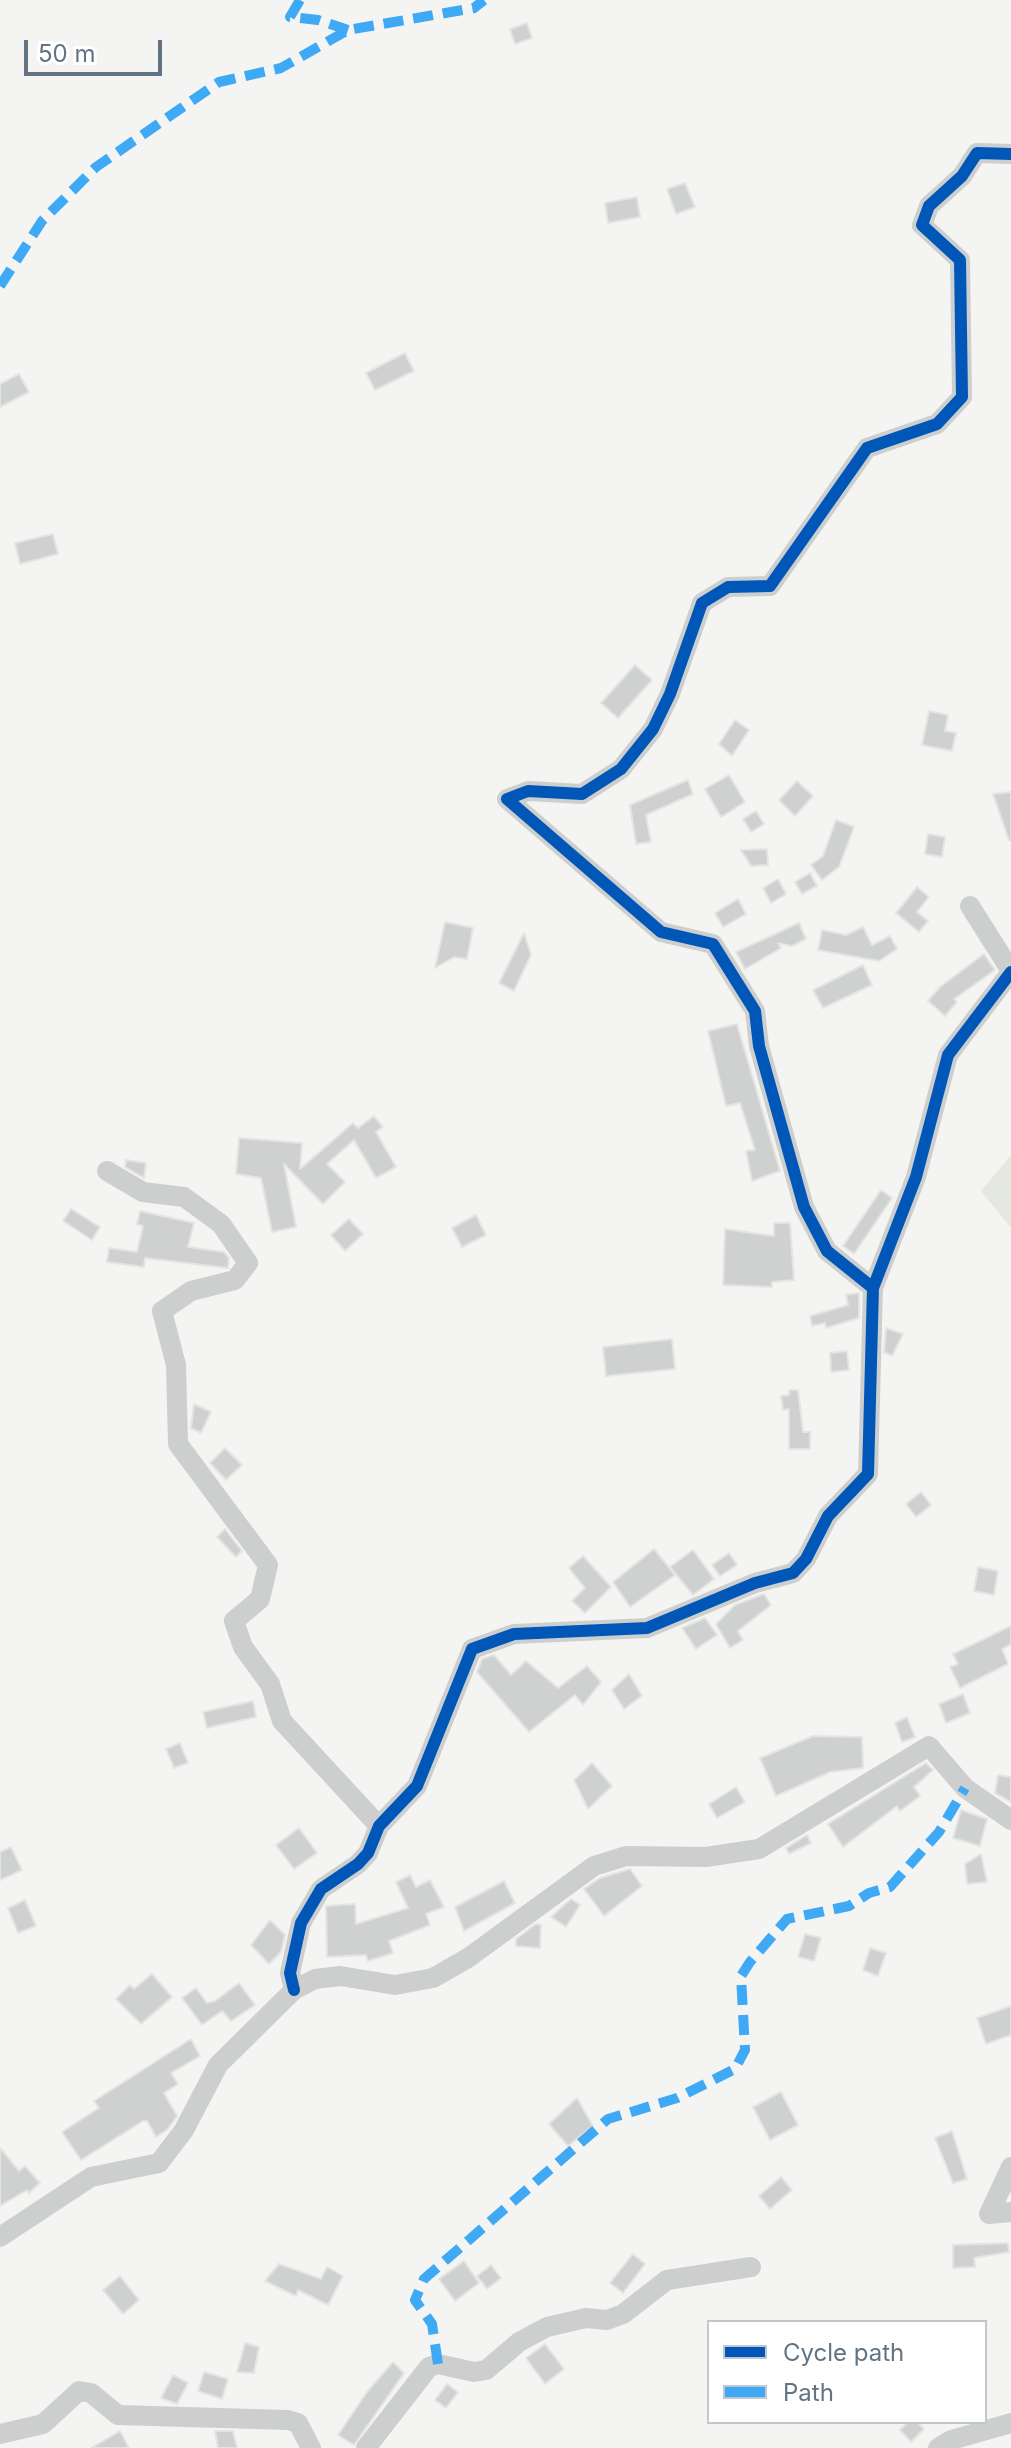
<!DOCTYPE html>
<style>
body{margin:0}
#map{position:relative;width:1011px;height:2448px;overflow:hidden;background:#f4f5f2;font-family:Inter,sans-serif}
canvas{display:block}
.legend{position:absolute;left:707px;top:2320px;width:280px;height:104px;box-sizing:border-box;background:#fff;border:2px solid #c0c7ce;margin:0;padding:10px 14px;list-style:none;font-size:24px;color:#627484}
.legend li{display:flex;align-items:center;gap:16px;height:40px}
.legend b{width:40px;border:2px solid #c0c7ce}
.scale{position:absolute;left:24px;top:40px;width:138px;height:36px;box-sizing:border-box;border:4px solid #627484;border-top:0;padding-left:10px;font-size:24px;line-height:28px;white-space:nowrap;color:#627484;-webkit-text-stroke:6px #fff;paint-order:stroke}
</style>
<div id="map">
<canvas width="1011" height="2448"></canvas>
<ul class="legend">
<li><b style="height:10px;background:#0057b8"></b>Cycle path</li>
<li><b style="height:10px;background:#3fa9f5"></b>Path</li>
</ul>
<div class="scale">50 m</div>
</div>
<script>
const context = document.querySelector('canvas').getContext('2d');
context.lineJoin = 'round';
function paint(path, color) { context.fillStyle = color; context.fill(path, 'evenodd'); }
const shape = rows => new Path2D(rows.map(r => 'M' + r).join(''));
function trace(path, color, width, dash) { context.strokeStyle = color; context.lineWidth = width; context.lineCap = dash ? 'butt' : 'round'; context.setLineDash(dash || []); context.stroke(path); }
paint(shape([
 [1011,1155,1011,1228,981,1191]
]), '#e4e8e0');
const building = shape([
 [527,23,532,38,515,44,510,29,527,23],
 [685,183,695,207,676,214,667,189,685,183],
 [637,197,640,217,608,223,605,203,637,197],
 [405,353,414,371,375,390,366,373,405,353],
 [19,374,29,392,0,407,0,384,19,374],
 [53,534,58,554,20,564,15,543,53,534],
 [635,665,652,680,618,718,601,703,635,665],
 [929,711,948,715,945,731,956,733,952,751,922,745,929,711],
 [735,720,749,730,732,756,719,744,735,720],
 [729,775,745,802,721,817,705,789,729,775],
 [688,780,693,794,646,815,651,842,636,844,630,805,688,780],
 [797,781,813,796,795,816,779,800,797,781],
 [1011,792,1011,840,1009,840,993,794,1011,792],
 [756,811,764,824,751,832,743,819,756,811],
 [836,820,854,827,839,867,822,880,811,865,823,856,836,820],
 [928,834,945,837,942,857,925,854,928,834],
 [767,849,768,865,751,866,741,850,767,849],
 [810,873,817,886,802,894,795,882,810,873],
 [778,879,786,894,771,903,763,888,778,879],
 [917,887,929,897,917,912,928,921,919,932,896,913,917,887],
 [738,899,746,914,723,927,715,913,738,899],
 [445,922,473,928,467,959,454,957,435,968,445,922],
 [799,923,806,939,792,946,778,943,781,948,745,969,736,952,799,923],
 [863,927,872,945,890,936,897,949,879,961,818,950,822,930,846,935,863,927],
 [524,933,531,955,514,991,499,983,524,933],
 [984,954,995,970,954,999,957,1002,945,1016,928,1001,940,987,984,954],
 [863,965,872,985,823,1008,813,990,863,965],
 [737,1024,780,1171,752,1181,746,1151,755,1150,740,1103,726,1106,708,1031,737,1024],
 [374,1116,383,1127,376,1132,396,1167,376,1178,354,1140,327,1164,345,1182,323,1204,284,1164,296,1227,272,1232,261,1178,236,1174,239,1138,302,1143,300,1169,353,1123,358,1128,374,1116],
 [126,1160,146,1163,144,1178,125,1167,126,1160],
 [881,1190,892,1198,854,1254,843,1246,881,1190],
 [71,1209,100,1227,92,1240,63,1221,71,1209],
 [140,1211,194,1223,188,1247,224,1252,229,1258,228,1268,145,1258,144,1267,107,1262,109,1248,137,1252,143,1226,137,1224,140,1211],
 [476,1215,486,1235,462,1247,452,1228,476,1215],
 [349,1219,363,1234,345,1251,331,1235,349,1219],
 [774,1223,790,1223,794,1280,772,1282,772,1287,723,1285,725,1229,774,1236,774,1223],
 [859,1293,859,1318,826,1328,825,1323,812,1326,810,1316,848,1305,846,1295,859,1293],
 [886,1328,903,1334,892,1356,884,1352,886,1328],
 [672,1339,675,1369,606,1376,603,1347,672,1339],
 [847,1351,849,1370,831,1372,830,1353,847,1351],
 [789,1390,798,1390,803,1432,810,1432,810,1449,789,1449,789,1409,783,1410,781,1396,789,1395,789,1390],
 [194,1404,211,1412,201,1433,191,1428,194,1404],
 [225,1448,242,1465,226,1480,210,1463,225,1448],
 [921,1492,931,1505,916,1517,906,1504,921,1492],
 [225,1529,242,1551,236,1557,217,1537,225,1529],
 [654,1549,675,1575,630,1607,613,1582,654,1549],
 [693,1550,714,1579,693,1595,670,1567,693,1550],
 [729,1553,737,1565,720,1576,712,1565,729,1553],
 [583,1556,611,1587,585,1613,572,1601,585,1588,569,1568,583,1556],
 [978,1567,998,1571,994,1595,974,1591,978,1567],
 [764,1594,771,1605,738,1631,743,1640,730,1648,716,1624,735,1605,764,1594],
 [705,1618,717,1635,696,1649,682,1628,705,1618],
 [1011,1626,1011,1644,1002,1649,1008,1664,960,1688,950,1667,958,1664,953,1654,1011,1626],
 [494,1655,511,1675,526,1661,558,1688,587,1666,601,1682,583,1705,575,1695,529,1732,477,1672,482,1659,494,1655],
 [629,1674,642,1696,624,1709,612,1690,629,1674],
 [963,1694,970,1713,946,1723,939,1704,963,1694],
 [253,1701,256,1717,207,1728,203,1712,253,1701],
 [907,1717,915,1737,902,1742,895,1723,907,1717],
 [813,1736,862,1737,863,1768,830,1772,776,1796,760,1758,813,1736],
 [180,1743,188,1763,174,1768,166,1749,180,1743],
 [592,1763,612,1786,588,1809,574,1780,592,1763],
 [926,1763,933,1770,914,1787,920,1796,900,1811,897,1806,843,1847,828,1824,926,1763],
 [998,1775,1011,1777,1011,1802,995,1793,998,1775],
 [736,1787,745,1802,717,1818,709,1804,736,1787],
 [961,1810,987,1819,980,1846,953,1838,961,1810],
 [299,1828,317,1853,294,1869,276,1845,299,1828],
 [807,1835,811,1843,789,1854,786,1848,807,1835],
 [11,1847,22,1870,0,1880,0,1852,11,1847],
 [981,1854,987,1882,967,1884,965,1864,981,1854],
 [630,1869,642,1886,604,1916,584,1889,600,1878,630,1869],
 [410,1875,416,1887,430,1880,444,1907,426,1914,430,1925,389,1941,393,1953,368,1961,366,1955,327,1957,326,1906,355,1904,356,1924,408,1908,396,1882,410,1875],
 [504,1881,515,1903,464,1931,455,1907,504,1881],
 [571,1899,580,1905,566,1927,551,1917,571,1899],
 [25,1900,36,1926,18,1933,8,1908,25,1900],
 [270,1920,285,1935,281,1952,269,1964,251,1945,270,1920],
 [536,1924,541,1925,540,1948,516,1946,516,1939,536,1924],
 [805,1934,821,1938,814,1961,798,1957,805,1934],
 [870,1948,886,1953,878,1976,863,1970,870,1948],
 [152,1974,172,1997,141,2024,116,1999,130,1985,134,1989,152,1974],
 [239,1983,255,2005,231,2021,222,2011,202,2025,182,1998,196,1988,207,2003,215,2001,239,1983],
 [1011,2006,1011,2035,986,2044,977,2018,1011,2006],
 [191,2039,200,2056,171,2073,178,2084,164,2093,177,2116,167,2130,156,2137,147,2121,143,2121,81,2160,62,2132,99,2108,94,2101,191,2039],
 [781,2092,798,2125,770,2140,753,2107,781,2092],
 [577,2098,593,2126,568,2146,549,2124,577,2098],
 [952,2131,967,2179,953,2183,935,2138,952,2131],
 [0,2148,19,2171,25,2166,40,2183,29,2193,27,2190,0,2206,0,2148],
 [781,2177,792,2190,770,2209,759,2196,781,2177],
 [1008,2243,1009,2252,974,2258,975,2267,953,2268,953,2245,1008,2243],
 [633,2254,645,2264,623,2293,610,2283,633,2254],
 [464,2261,479,2283,455,2301,439,2279,464,2261],
 [279,2264,321,2279,327,2267,343,2276,328,2305,298,2290,296,2296,265,2281,279,2264],
 [491,2265,501,2278,487,2289,477,2276,491,2265],
 [120,2276,139,2300,123,2314,103,2290,120,2276],
 [245,2343,259,2347,254,2373,237,2372,245,2343],
 [545,2344,564,2369,545,2384,526,2358,545,2344],
 [393,2362,404,2373,354,2445,338,2435,367,2392,393,2362],
 [204,2372,228,2379,222,2399,198,2391,204,2372],
 [173,2375,188,2383,177,2404,161,2398,173,2375],
 [447,2384,458,2392,446,2408,435,2400,447,2384],
 [908,2422,917,2422,924,2429,911,2442,900,2430,908,2422],
 [120,2431,129,2448,91,2448,120,2431],
 [215,2431,233,2431,237,2448,218,2448,215,2431]
]);
paint(building, '#cfd1d1');
trace(building, '#e4e4e2', 2);
trace(shape([
 [970,906,1011,971],
 [107,1171,143,1192,184,1197,221,1224,248,1263,235,1280,191,1291,162,1311,176,1365,178,1444,268,1565,260,1599,234,1621,243,1647,270,1684,282,1721,379,1826],
 [873,1288,827,1251,804,1207,759,1046,755,1011,713,944,661,932,507,799,528,791,582,794,621,769,653,729,670,694,702,603,728,587,770,586,867,448,937,424,962,397,960,260,922,225,929,206,962,176,977,153,1011,154],
 [294,1990,290,1973,301,1923,321,1889,358,1864,368,1853,379,1826,417,1786,472,1649,514,1634,647,1628,755,1583,793,1573,806,1559,828,1516,868,1474,873,1288,916,1177,948,1055,1011,972],
 [1011,2167,989,2214,1011,2212],
 [0,2237,91,2177,159,2163,184,2130,218,2065,294,1990,315,1979,340,1976,395,1985,433,1978,468,1958,594,1866,626,1856,706,1857,759,1849,929,1746,965,1788,1011,1820],
 [0,2434,43,2424,79,2391,91,2393,118,2415,288,2420,298,2423,311,2448],
 [366,2448,429,2367,438,2364,474,2372,486,2370,519,2342,547,2327,586,2318,607,2320,623,2314,667,2280,751,2267],
 [938,2448,951,2440,1011,2423]
]), '#cdcfcf', 20);
trace(shape([
 [300,0,290,17,318,20,348,30],
 [0,286,42,221,96,167,219,82,281,68,348,30,474,8,484,0],
 [438,2364,432,2324,415,2300,424,2279,608,2119,677,2098,735,2069,745,2050,741,1976,750,1962,787,1919,849,1906,869,1893,890,1887,939,1832,965,1788]
]), '#3fa9f5', 10, [20, 10]);
trace(shape([
 [873,1288,827,1251,804,1207,759,1046,755,1011,713,944,661,932,507,799,528,791,582,794,621,769,653,729,670,694,702,603,728,587,770,586,867,448,937,424,962,397,960,260,922,225,929,206,962,176,977,153,1011,154],
 [294,1990,290,1973,301,1923,321,1889,358,1864,368,1853,379,1826,417,1786,472,1649,514,1634,647,1628,755,1583,793,1573,806,1559,828,1516,868,1474,873,1288,916,1177,948,1055,1011,972]
]), '#0057b8', 12);
</script>
